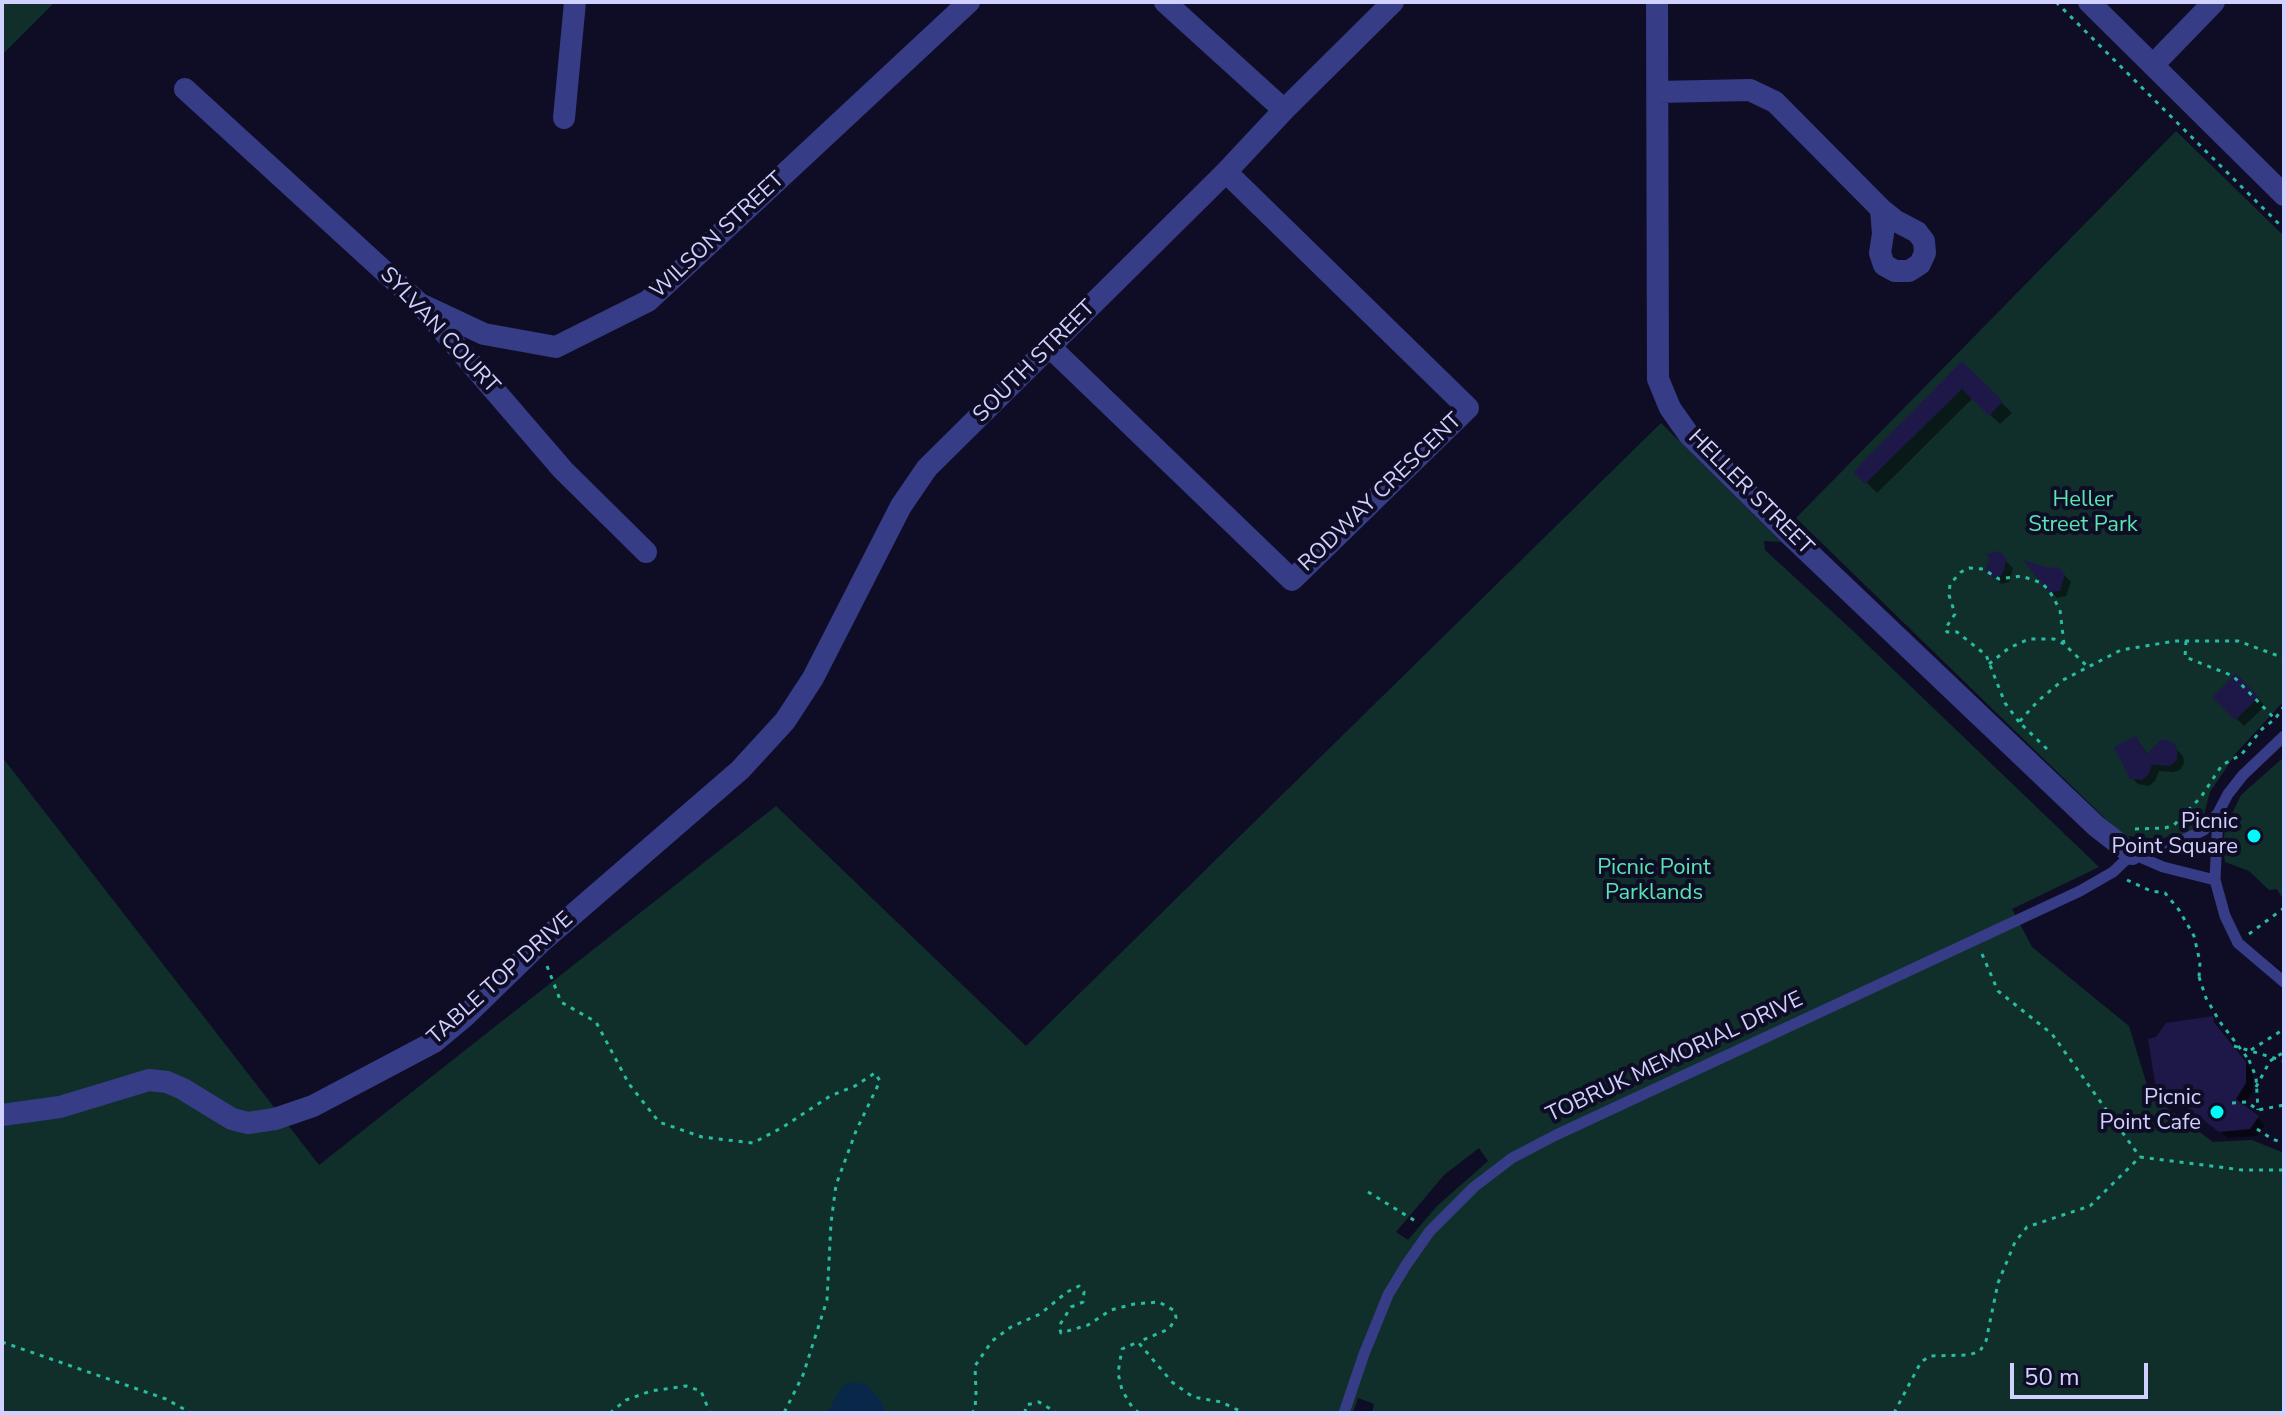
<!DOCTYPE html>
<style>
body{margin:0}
#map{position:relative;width:2286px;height:1415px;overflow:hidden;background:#0f0d25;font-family:"Nunito Sans",sans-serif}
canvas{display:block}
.frame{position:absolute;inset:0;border:4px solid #d1d1ff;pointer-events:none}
.scale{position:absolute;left:2010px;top:1363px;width:138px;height:36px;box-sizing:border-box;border:4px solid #d1d1ff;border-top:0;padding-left:10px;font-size:24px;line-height:28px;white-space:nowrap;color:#d1d1ff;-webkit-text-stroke:6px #0f0d25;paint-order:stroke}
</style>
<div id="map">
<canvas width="2286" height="1415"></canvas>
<div class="frame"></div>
<div class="scale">50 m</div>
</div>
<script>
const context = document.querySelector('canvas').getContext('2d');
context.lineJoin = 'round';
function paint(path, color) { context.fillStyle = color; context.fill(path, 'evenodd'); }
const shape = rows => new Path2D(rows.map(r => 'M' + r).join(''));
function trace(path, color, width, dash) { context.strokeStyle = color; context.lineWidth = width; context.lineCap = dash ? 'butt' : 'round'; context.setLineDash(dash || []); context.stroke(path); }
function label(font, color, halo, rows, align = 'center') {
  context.font = font + ' "Nunito Sans",sans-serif'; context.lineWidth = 8; context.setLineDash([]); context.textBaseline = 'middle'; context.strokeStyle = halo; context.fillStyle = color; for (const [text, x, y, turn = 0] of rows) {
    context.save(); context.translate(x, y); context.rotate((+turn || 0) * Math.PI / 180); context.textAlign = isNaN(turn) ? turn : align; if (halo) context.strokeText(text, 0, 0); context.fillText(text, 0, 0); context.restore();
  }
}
paint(shape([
 [2,2,55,2,2,55],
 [2176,131,2284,236,2284,701,2236,753,2210,792,2202,822,2197,827,2188,833,2160,839,2128,836,2118,831,1796,518],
 [1661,423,1781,542,1764,541,1765,550,1852,630,2099,867,2012,909,2032,947,2129,1026,2150,1095,2213,1142,2252,1140,2284,1153,2284,1413,1372,1413,1374,1404,1358,1398,1353,1413,2,1413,2,757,319,1165,776,806,1026,1046],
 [1479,1148,1488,1161,1437,1206,1408,1240,1396,1232,1444,1175],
 [2284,757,2284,901,2277,889,2269,890,2249,871,2225,862,2222,846,2226,826,2241,795]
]), '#102f2b');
paint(shape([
 [854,1382,867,1385,883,1404,885,1413,827,1413,843,1385]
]), '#092748');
paint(shape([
 [1962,364,2012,413,2000,424,1973,398,1877,493,1856,472],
 [1999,554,2013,568,2009,582,2001,584,1987,569],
 [2058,569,2071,582,2066,596,2057,598,2051,591,2048,570],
 [2236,676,2265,706,2244,726,2215,697],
 [2136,738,2148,755,2170,743,2183,756,2184,763,2180,770,2173,772,2159,771,2155,781,2149,786,2138,784,2131,777],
 [2212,1018,2253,1071,2253,1091,2243,1106,2265,1125,2257,1136,2228,1138,2165,1090]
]), '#0007');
paint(shape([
 [1962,361,2003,401,1989,416,1962,389,1865,484,1853,472],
 [2000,551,2007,559,2002,575,1992,578,1985,570,1989,560,1987,554],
 [2023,560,2049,568,2058,567,2065,574,2060,591,2049,592],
 [2236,673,2259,697,2235,720,2212,697],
 [2136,736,2146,754,2162,739,2171,741,2177,747,2177,760,2170,766,2152,765,2149,774,2142,780,2130,779,2114,747],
 [2213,1016,2214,1022,2246,1062,2246,1083,2236,1099,2259,1116,2250,1129,2219,1132,2155,1083,2148,1039,2156,1037,2166,1023]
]), '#1d1847');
trace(shape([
 [2056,2,2284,229],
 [2186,641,2185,657,2233,676,2275,719],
 [1989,664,2009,648,2029,639,2054,639,2064,644],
 [2019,722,2005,703,1986,655,1957,632,1947,632,1945,629,1955,614,1949,595,1950,584,1961,572,1969,568,1983,569,1999,579,2021,576,2042,583,2050,592,2060,610,2064,644,2088,667],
 [2047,749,2019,722,2038,701,2063,680,2121,650,2175,641,2238,641,2284,658],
 [2135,829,2165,828,2174,825,2201,797,2222,765,2241,755,2262,729,2275,719,2284,706],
 [2127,880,2151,891,2165,893,2179,910,2194,936,2200,962,2199,977],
 [2249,934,2284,908],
 [1982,954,1998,991,2052,1034,2140,1157],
 [547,966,561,1002,596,1022,629,1084,659,1122,702,1137,753,1143,783,1127,830,1096,855,1086,875,1073,880,1081,856,1131,836,1185,831,1223,827,1300,803,1375,784,1413],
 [2234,1046,2284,1061],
 [2251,1050,2284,1029],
 [2249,1060,2256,1077,2258,1110],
 [2256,1087,2270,1061],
 [2232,1103,2247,1102,2258,1110,2284,1105],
 [2257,1129,2272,1139,2284,1143],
 [1368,1192,1417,1222],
 [2,1342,166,1399,191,1413],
 [610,1413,626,1400,651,1391,686,1386,701,1391,710,1413],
 [971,1413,975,1410,976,1393,975,1366,992,1341,1011,1327,1040,1314,1067,1292,1079,1286,1084,1292,1083,1302,1071,1307,1059,1326,1061,1333,1088,1325,1111,1310,1134,1304,1159,1302,1175,1311,1176,1318,1169,1329,1138,1342],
 [1025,1413,1026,1405,1039,1402,1057,1413],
 [1139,1413,1132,1407,1122,1390,1118,1373,1122,1349,1138,1342,1172,1382,1193,1397,1221,1402,1244,1413],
 [1894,1413,1921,1362,1930,1356,1969,1355,1980,1351,1986,1341,1998,1283,2015,1242,2027,1227,2090,1206,2140,1157,2242,1170,2284,1170]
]), '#28bca2', 3, [4, 6]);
trace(shape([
 [2284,736,2243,775,2228,794,2218,813,2215,880,2225,916,2238,943,2284,982],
 [2133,854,2163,867,2215,880],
 [1344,1413,1364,1354,1388,1295,1406,1265,1430,1231,1474,1187,1512,1158,1556,1135,2080,891,2113,872,2132,854,2175,844,2204,830,2218,813]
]), '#363c86', 11);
trace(shape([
 [1165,2,1284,110],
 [1657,2,1658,379,1670,408,1689,435,1788,533,2096,826,2132,854],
 [2153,65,2214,2],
 [185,89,420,304,563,470,646,552],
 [1658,92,1750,90,1775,102,1881,209,1896,221,1917,232,1924,241,1925,253,1920,264,1909,271,1895,271,1884,265,1880,253,1883,234,1881,209],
 [564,118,575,2],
 [420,304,484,334,556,347,648,301,969,2],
 [1050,347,1292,580,1468,408,1226,172],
 [2,1115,60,1107,149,1080,167,1082,183,1089,232,1119,248,1123,275,1119,313,1106,434,1042,464,1017,539,944,740,770,785,721,813,678,901,506,927,468,1226,172,1284,110,1393,2]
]), '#363c86', 22);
trace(shape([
 [2089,2,2284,195]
]), '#363c86', 22);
trace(shape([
 [2199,977,2206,998,2220,1022,2249,1060],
 [2270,1061,2284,1052]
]), '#28bca2', 3, [4, 6]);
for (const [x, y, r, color] of [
 [2254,836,8,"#00fcf9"],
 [2217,1112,8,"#00fcf9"]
]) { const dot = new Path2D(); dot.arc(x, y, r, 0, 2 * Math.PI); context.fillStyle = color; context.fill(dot); trace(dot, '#0f0d25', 3); }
label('22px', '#d1d1ff', '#0f0d25', [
 ["WILSON STREET",718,236,-43],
 ["SYLVAN COURT",439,331,47],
 ["SOUTH STREET",1035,362,-45],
 ["RODWAY CRESCENT",1381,493,-44],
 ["HELLER STREET",1750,493,45],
 ["TABLE TOP DRIVE",501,979,-42],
 ["TOBRUK MEMORIAL DRIVE",1675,1058,-25]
]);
label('22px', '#57e5b2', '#0f0d25', [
 ["Heller",2083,501],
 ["Street Park",2083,526],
 ["Picnic Point",1654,869],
 ["Parklands",1654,894]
]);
label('22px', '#d1d1ff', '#0f0d25', [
 ["Picnic",2238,823],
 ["Point Square",2238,848],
 ["Picnic",2201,1099],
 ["Point Cafe",2201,1124]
], 'right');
</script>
